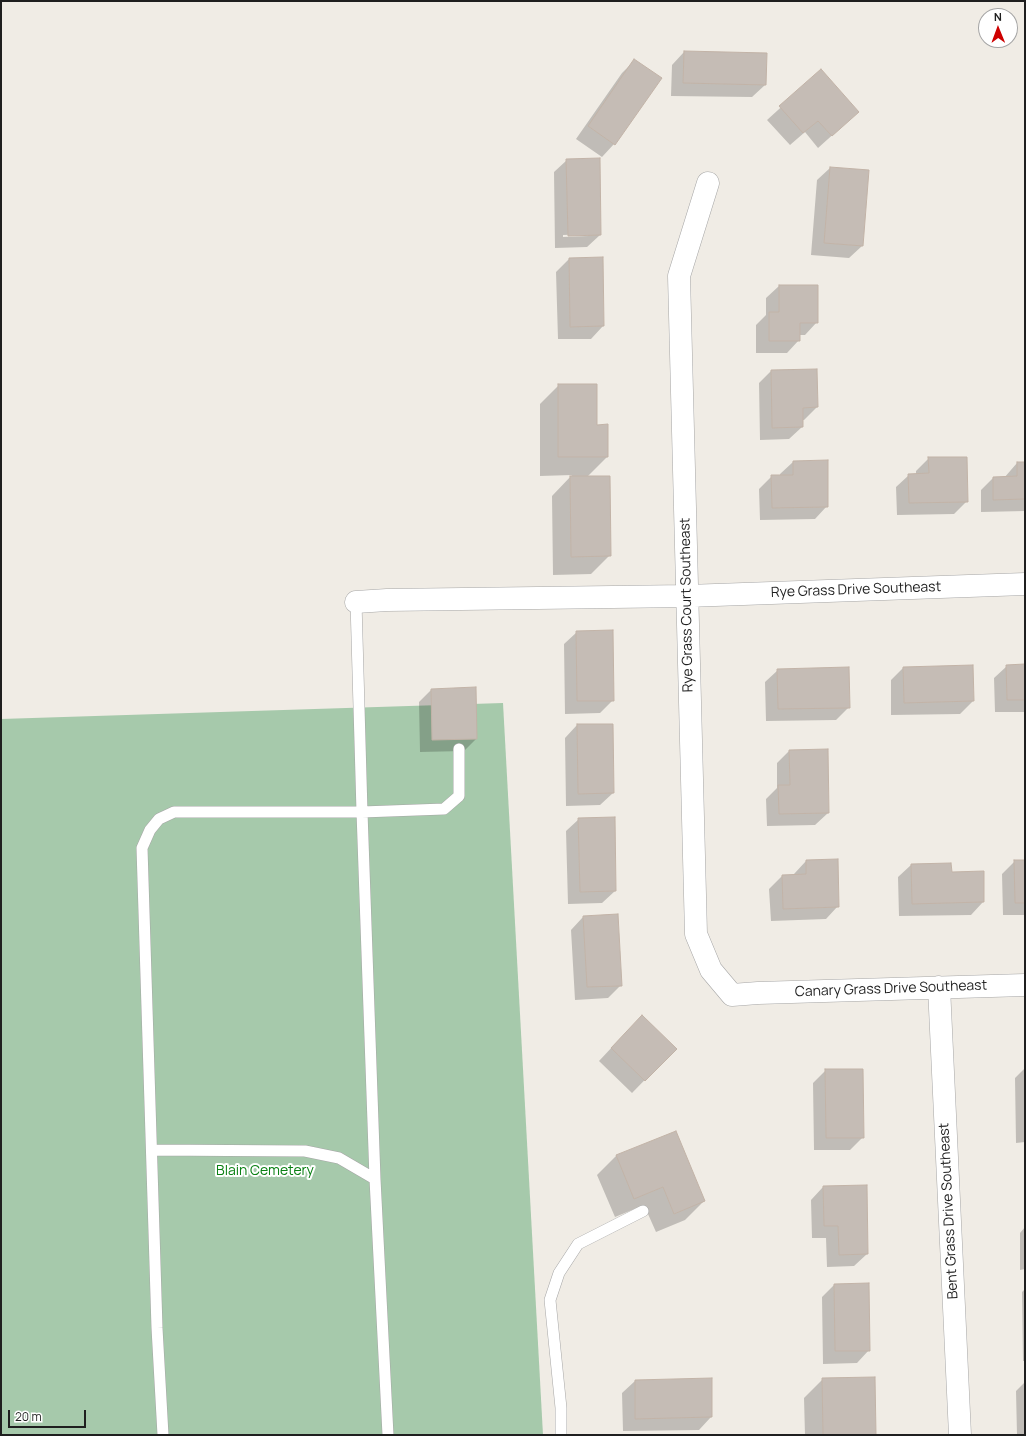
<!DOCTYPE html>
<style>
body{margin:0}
#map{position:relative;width:1026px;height:1436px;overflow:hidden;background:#f0ece5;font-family:Manrope,sans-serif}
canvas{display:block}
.frame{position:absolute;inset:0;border:2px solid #1f1f1f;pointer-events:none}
.north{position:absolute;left:978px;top:8px;width:40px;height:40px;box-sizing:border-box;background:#fff;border:1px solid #a5a5a5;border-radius:50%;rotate:359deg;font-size:11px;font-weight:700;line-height:16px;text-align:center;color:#1f1f1f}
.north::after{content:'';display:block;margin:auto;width:14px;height:18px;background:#ce0000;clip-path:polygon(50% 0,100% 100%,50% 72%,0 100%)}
.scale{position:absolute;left:8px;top:1410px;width:78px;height:18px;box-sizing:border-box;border:2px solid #1f1f1f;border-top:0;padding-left:5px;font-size:12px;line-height:14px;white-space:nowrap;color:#1f1f1f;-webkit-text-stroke:3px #fff;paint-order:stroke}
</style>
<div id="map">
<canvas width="1026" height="1436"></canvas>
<div class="frame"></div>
<div class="north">N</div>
<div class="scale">20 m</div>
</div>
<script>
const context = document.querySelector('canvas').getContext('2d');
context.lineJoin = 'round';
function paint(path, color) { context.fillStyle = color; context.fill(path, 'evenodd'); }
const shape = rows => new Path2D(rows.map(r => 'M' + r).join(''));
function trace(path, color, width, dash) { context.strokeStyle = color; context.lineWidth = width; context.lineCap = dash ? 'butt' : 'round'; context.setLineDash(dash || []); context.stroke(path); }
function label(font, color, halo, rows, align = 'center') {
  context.font = font + ' Manrope,sans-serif'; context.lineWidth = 4; context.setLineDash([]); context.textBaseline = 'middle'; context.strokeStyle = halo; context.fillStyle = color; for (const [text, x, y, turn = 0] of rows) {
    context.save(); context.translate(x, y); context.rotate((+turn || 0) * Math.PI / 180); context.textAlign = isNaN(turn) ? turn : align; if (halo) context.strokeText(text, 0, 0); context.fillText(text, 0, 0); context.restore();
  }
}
paint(shape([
 [503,703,543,1435,1,1435,1,719]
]), '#a6c9ab');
paint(shape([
 [684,52,765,85,752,97,671,96,672,65],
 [635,60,614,144,602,157,576,139,622,73],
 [821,71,858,112,818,148,805,132,790,145,767,120],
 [567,160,600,235,587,247,555,248,554,172],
 [588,234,588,236,563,237,563,235],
 [830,168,867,170,862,246,849,258,811,255,817,180],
 [602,258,603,326,591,339,558,339,556,272,569,259],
 [779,286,817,322,805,335,799,335,799,340,787,353,756,353,756,325,766,315,766,298],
 [772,370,817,407,804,420,802,420,802,427,789,439,760,440,759,383],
 [559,385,596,426,607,457,587,477,610,555,591,574,553,575,552,496,572,475,540,476,540,404],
 [929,458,967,501,954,514,897,515,896,487,909,475,916,475,916,471],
 [827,461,827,506,815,519,760,520,759,489,772,476,780,476,780,474,793,462],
 [1017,463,1025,463,1025,511,981,512,981,490,993,478,1004,478],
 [577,632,613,700,600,713,565,714,564,644],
 [1025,665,1025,712,995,712,994,678,1007,666],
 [903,668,973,701,960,714,891,715,891,680],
 [778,670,849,707,836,720,766,721,765,682],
 [431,690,476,739,464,751,420,752,419,702],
 [577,725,613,793,600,805,566,806,565,738],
 [789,751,828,813,815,825,767,826,766,799,777,788,777,763],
 [579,819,615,891,602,903,568,904,566,831],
 [806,861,838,906,826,919,771,921,769,889,782,876,794,876,794,874],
 [1015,861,1025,861,1025,915,1003,915,1002,874],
 [911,865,951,873,983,872,983,902,971,915,899,916,898,877],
 [583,917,621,985,608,998,575,1000,571,930],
 [629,1029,675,1049,632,1093,599,1061],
 [1025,1068,1025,1142,1016,1143,1015,1078],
 [826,1070,863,1137,850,1150,814,1150,813,1083],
 [675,1132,704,1201,685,1220,656,1232,644,1205,615,1217,597,1175,616,1156],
 [823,1187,867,1254,854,1266,827,1267,826,1238,812,1238,811,1200],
 [1025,1227,1025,1269,1020,1270,1020,1233],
 [834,1285,869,1350,857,1363,823,1364,822,1297],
 [1025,1289,1025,1361,1023,1361,1022,1292],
 [711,1379,711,1417,699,1430,623,1431,622,1393,635,1381],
 [823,1379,875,1435,805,1435,804,1398],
 [1025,1382,1025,1435,1017,1435,1016,1391]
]), '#0003');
const building = shape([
 [684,51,767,53,766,85,683,83,684,51],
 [634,59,662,78,615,145,588,126,634,59],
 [821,69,859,112,832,136,818,121,803,133,779,106,821,69],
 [600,158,601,235,568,236,566,159,600,158],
 [830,167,869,170,863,246,824,243,830,167],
 [603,257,604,326,570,327,569,258,603,257],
 [779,285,818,285,818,323,800,323,800,341,769,341,769,312,779,312,779,285],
 [817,369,818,407,803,408,803,427,772,428,771,370,817,369],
 [558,384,597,384,597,425,608,424,608,457,558,457,558,384],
 [928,457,967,457,968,502,909,503,908,474,929,473,928,457],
 [828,460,828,507,772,508,771,475,793,475,793,461,828,460],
 [1017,462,1025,462,1025,499,993,500,993,477,1017,476,1017,462],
 [570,476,610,476,611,556,571,557,570,476],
 [613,630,614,701,577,701,576,631,613,630],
 [1025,664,1025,700,1007,700,1006,665,1025,664],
 [973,665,974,701,904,703,903,667,973,665],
 [849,667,850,708,778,709,777,669,849,667],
 [476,687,477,739,432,740,431,689,476,687],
 [577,724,613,724,614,793,578,794,577,724],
 [828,749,829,813,779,814,778,785,790,785,789,750,828,749],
 [615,817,616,891,580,892,578,818,615,817],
 [838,859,839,907,783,909,782,875,806,874,806,860,838,859],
 [1014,860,1025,860,1025,903,1015,903,1014,860],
 [951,863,952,872,984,871,984,902,912,904,911,864,951,863],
 [618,914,622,986,587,987,583,916,618,914],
 [642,1015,677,1049,645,1081,611,1048,642,1015],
 [825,1069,863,1069,864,1138,826,1138,825,1069],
 [676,1131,705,1201,674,1214,663,1187,634,1199,616,1155,676,1131],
 [867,1185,868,1254,839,1255,838,1226,824,1226,823,1186,867,1185],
 [869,1283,870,1351,835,1351,834,1284,869,1283],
 [875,1377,876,1435,823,1435,822,1378,875,1377],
 [712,1378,712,1417,635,1419,635,1380,712,1378]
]);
paint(building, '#c5bcb5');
trace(building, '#c2b3a7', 1);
const lane = shape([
 [356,602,362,812,375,1179,388,1435],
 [152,1150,305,1151,339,1158,375,1179],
 [163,1435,157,1328,142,848,150,830,159,819,174,812,362,812,444,809,459,796,459,749],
 [561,1435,561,1408,550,1300,559,1273,578,1244,643,1211]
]);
const street = shape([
 [708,183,679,276,696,934,711,970,732,995,758,993,1025,985],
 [356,602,387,600,687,596,1025,584],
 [939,987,960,1435]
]);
trace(lane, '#a6a6a6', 12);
trace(street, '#a6a6a6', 23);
trace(lane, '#fff', 11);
trace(street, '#fff', 22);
label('14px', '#1f1f1f', '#fff', [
 ["Rye Grass Drive Southeast",856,590,-2],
 ["Rye Grass Court Southeast",687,605,-91],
 ["Canary Grass Drive Southeast",891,989,-2],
 ["Bent Grass Drive Southeast",949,1211,-93]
]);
label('14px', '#0a8014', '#fff', [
 ["Blain Cemetery",265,1171]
]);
</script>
